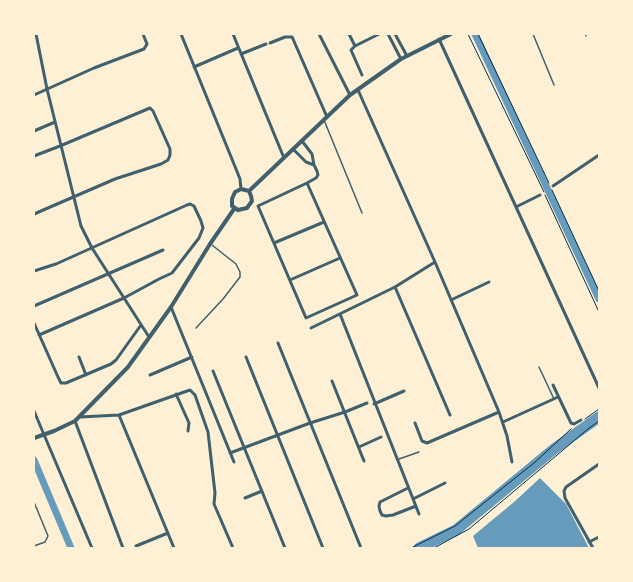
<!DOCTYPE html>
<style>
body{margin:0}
#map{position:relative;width:633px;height:582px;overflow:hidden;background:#fdf0d5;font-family:Montserrat,sans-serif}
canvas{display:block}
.frame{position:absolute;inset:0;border:35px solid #fdf0d5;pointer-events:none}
</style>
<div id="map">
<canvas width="633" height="582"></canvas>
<div class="frame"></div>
</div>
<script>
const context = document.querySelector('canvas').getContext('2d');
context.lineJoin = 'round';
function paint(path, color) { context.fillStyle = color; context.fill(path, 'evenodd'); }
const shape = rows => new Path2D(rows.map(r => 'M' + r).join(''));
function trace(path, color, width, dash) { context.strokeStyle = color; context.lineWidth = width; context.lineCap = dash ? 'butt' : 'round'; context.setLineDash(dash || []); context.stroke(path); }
paint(shape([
 [540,478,566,504,589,548,478,548,473,536,514,502]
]), '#669bbc');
trace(shape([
 [475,34,599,299],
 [34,460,71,548]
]), '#669bbc', 7);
trace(shape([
 [419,548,456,530,554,449,599,417]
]), '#669bbc', 11);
trace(shape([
 [468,34,544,192],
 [478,34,549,183],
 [552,190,599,291],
 [545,195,599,312],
 [585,419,599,409],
 [411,548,455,526,534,463,571,429],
 [434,548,469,529,588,429,599,421]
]), '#003049', 1);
trace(shape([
 [533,34,554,85],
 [586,36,586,34],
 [324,120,362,213],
 [196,328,223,299,240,277,240,272,236,264,212,245],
 [539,367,554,399],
 [399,459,419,452],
 [34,502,48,536,45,542,34,546]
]), '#3f606c', 1.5);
trace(shape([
 [36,34,47,89,81,226,92,248,149,337],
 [181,34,236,169,240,179,241,189],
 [233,34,284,158],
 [319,34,350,95],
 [349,34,355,46],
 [388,34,401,59],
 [395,34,407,56],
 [439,39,599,388],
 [270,43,285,37,292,37,293,39,327,117],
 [241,54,266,44],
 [194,67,238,48],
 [362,75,351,50,355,46,379,34],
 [358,90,435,262,499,412,507,436,512,462],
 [34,95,94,68,144,49,147,44,143,34],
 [34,131,55,122],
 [293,149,306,162,314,165,312,154,302,141],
 [34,156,60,146,150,108,153,111,170,149,170,155,168,160,161,164,115,179,34,214],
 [307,183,357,295,306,318,258,206,307,183,316,178,318,175,317,171,314,165],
 [553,186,599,155],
 [516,207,540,195],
 [274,243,324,222],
 [34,271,56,264,187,205,190,204,194,206,201,221,203,228,199,238,172,273,159,279,124,298,39,335],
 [290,280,340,258],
 [395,287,450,415],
 [451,300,489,282],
 [34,306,163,250],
 [171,307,234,462],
 [340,314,419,514],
 [34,323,58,377,61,383,66,383,111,364,116,360,141,325],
 [311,328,395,287,435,262],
 [278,343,361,548],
 [79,357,86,375],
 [246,357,323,548],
 [213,371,285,548],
 [150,375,192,357],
 [332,381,364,461],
 [553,385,571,423,574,424,581,420],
 [176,394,189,423,188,431],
 [374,404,404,391],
 [34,411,92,548],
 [119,415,174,548],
 [80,417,119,415,190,390,195,395,208,432,215,493,214,504,233,548],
 [75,421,123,548],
 [503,422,558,397],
 [415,423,422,441,427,443,499,412],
 [359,447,381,437],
 [230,453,310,423,345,412,367,403],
 [408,488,380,502,379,506,380,511,382,515,386,516,393,515,416,506],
 [245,498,262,491],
 [413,499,445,483],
 [589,542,599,537],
 [136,546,168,533],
 [593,548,565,498,564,491,566,487,599,464]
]), '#3f606c', 3);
trace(shape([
 [241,189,249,191,251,196,252,201,247,208,238,210,232,206,232,199,235,192,241,189],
 [249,191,350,95,401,59,451,34],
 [34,438,54,431,75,421,128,367,171,307,210,244,234,209]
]), '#3f606c', 4);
</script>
